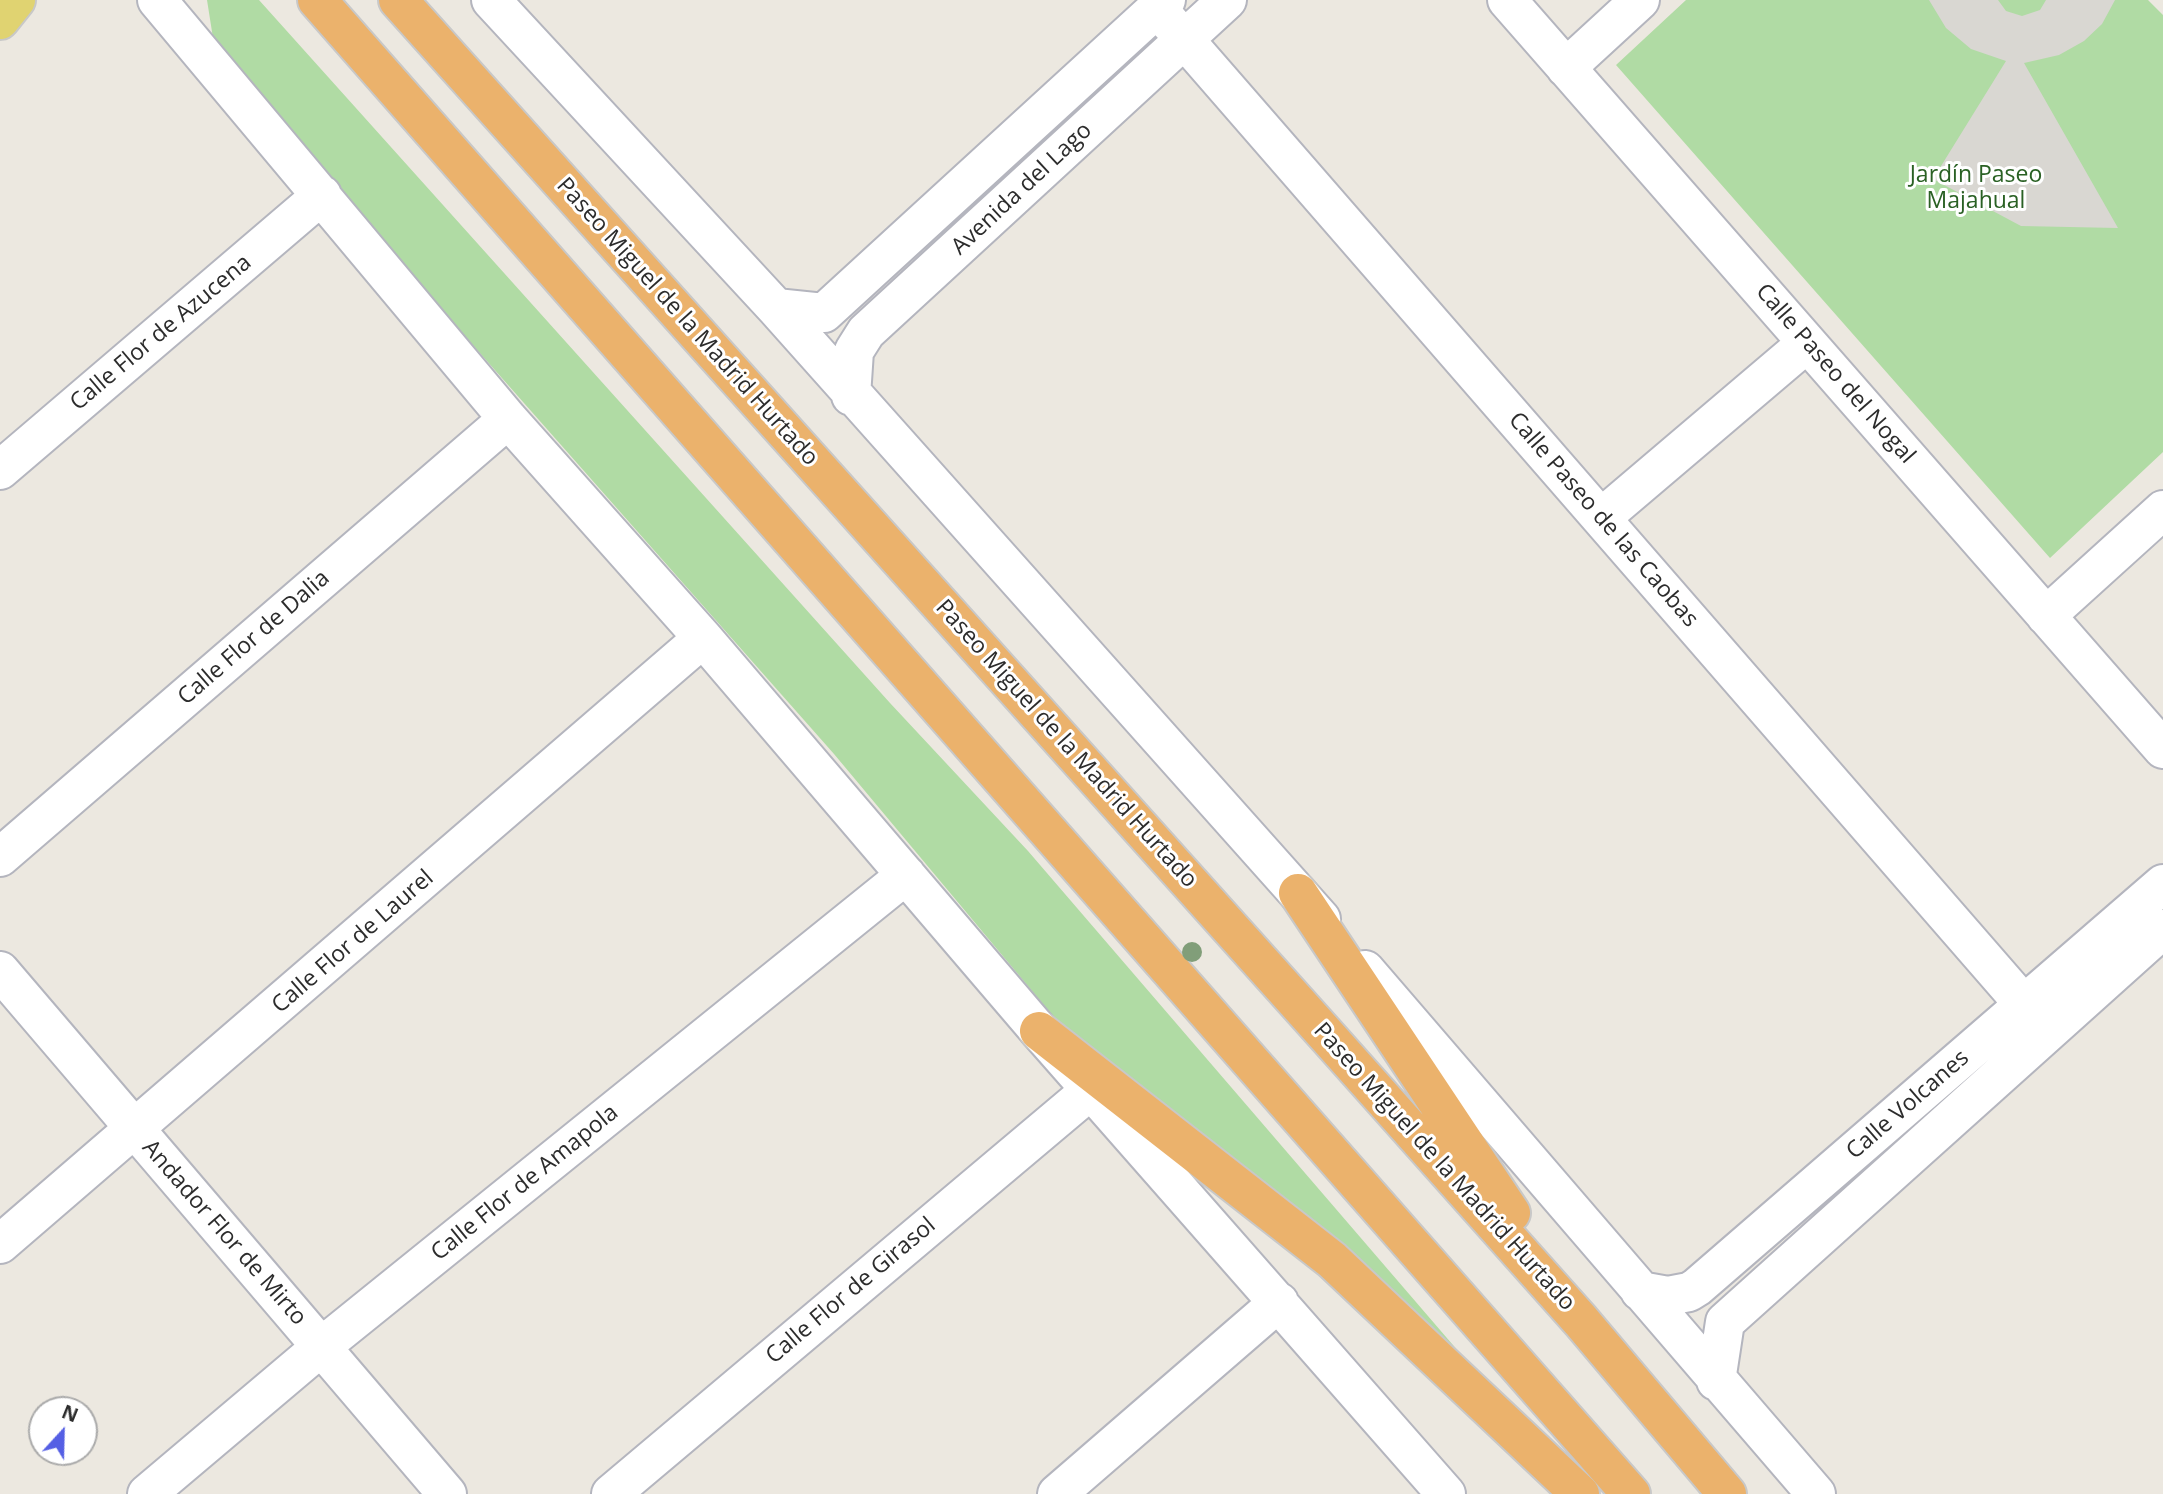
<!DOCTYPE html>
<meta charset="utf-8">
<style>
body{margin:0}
#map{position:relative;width:2163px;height:1494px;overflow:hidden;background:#ece8e0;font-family:"Open Sans",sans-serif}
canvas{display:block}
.north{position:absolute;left:28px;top:1396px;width:70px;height:70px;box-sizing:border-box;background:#fff;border:2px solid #ababab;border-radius:50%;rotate:22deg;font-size:19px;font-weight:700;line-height:28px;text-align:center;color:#2c2c2c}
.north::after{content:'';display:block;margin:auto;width:24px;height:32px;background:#555fe4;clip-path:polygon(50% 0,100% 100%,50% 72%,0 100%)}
</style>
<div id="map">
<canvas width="2163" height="1494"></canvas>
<div class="north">N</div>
</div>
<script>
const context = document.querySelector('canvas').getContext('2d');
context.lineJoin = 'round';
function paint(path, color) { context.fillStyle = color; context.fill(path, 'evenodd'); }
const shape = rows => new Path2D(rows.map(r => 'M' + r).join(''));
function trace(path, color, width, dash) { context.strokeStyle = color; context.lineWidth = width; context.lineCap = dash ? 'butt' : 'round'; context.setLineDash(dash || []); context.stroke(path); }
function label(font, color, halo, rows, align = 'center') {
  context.font = font + ' "Open Sans",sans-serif'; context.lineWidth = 6; context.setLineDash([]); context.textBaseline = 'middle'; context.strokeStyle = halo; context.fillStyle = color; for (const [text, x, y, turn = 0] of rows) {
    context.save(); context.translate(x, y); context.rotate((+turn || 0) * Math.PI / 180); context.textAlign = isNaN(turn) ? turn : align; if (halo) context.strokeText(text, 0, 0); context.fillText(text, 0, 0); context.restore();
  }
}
paint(shape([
 [207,0,259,0,890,703,1028,851,1471,1366,1068,1034,834,754,395,257,213,38],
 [1686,0,2148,0,2163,15,2163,452,2050,558,1616,65]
]), '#b0dba4');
paint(shape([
 [1929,0,1998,0,2006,11,2022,16,2040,10,2046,0,2115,0,2102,24,2084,41,2059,55,2024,63,2118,228,2021,226,1933,179,2006,61,1971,49,1946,28]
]), '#d9d7d2');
const minor = shape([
 [157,0,508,419,703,638,1039,1031,1446,1494],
 [491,0,776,308,1321,919],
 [1507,0,2163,749],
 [1157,8,2048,1032],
 [1566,68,1640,0],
 [776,308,824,313,1166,0],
 [851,396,854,351,866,332,1227,0],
 [0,470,322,195],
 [1601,518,1807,343],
 [2046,616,2163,510],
 [0,857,508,419],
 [1365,970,1816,1494],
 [0,971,447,1494],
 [0,1244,703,638],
 [1640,1291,1668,1296,1689,1292,1697,1287,2163,884],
 [1716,1381,1725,1322,2163,929],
 [147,1494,321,1347,906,875],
 [611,1494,1092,1089],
 [1057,1494,1279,1302]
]);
const major = shape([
 [0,20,16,0]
]);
const highway = shape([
 [317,0,1631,1494],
 [398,0,1328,1037,1581,1321,1727,1494],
 [1298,893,1511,1213],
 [1039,1031,1332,1260,1580,1494]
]);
trace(minor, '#b4b5be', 42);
trace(major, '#c8c8c8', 42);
trace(highway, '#c8c8c8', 42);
trace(minor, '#fff', 38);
trace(major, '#e0d371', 38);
trace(highway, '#ebb26c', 38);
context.fillStyle = '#819e79';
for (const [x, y] of [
 [1192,952]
]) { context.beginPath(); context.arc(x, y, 10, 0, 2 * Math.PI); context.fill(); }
label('23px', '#2a6124', '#fff', [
 ["Jardín Paseo",1976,175],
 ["Majahual",1976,201]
]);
label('23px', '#2c2c2c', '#fff', [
 ["Avenida del Lago",1022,189,-43],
 ["Paseo Miguel de la Madrid Hurtado",687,322,48],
 ["Calle Flor de Azucena",161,333,-40],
 ["Calle Paseo del Nogal",1835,374,49],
 ["Calle Paseo de las Caobas",1603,520,49],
 ["Calle Flor de Dalia",254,638,-41],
 ["Paseo Miguel de la Madrid Hurtado",1066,744,48],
 ["Calle Flor de Laurel",353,942,-41],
 ["Calle Volcanes",1908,1105,-41],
 ["Paseo Miguel de la Madrid Hurtado",1444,1167,48],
 ["Calle Flor de Amapola",525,1183,-39],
 ["Andador Flor de Mirto",224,1233,49],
 ["Calle Flor de Girasol",851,1291,-40]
]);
</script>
